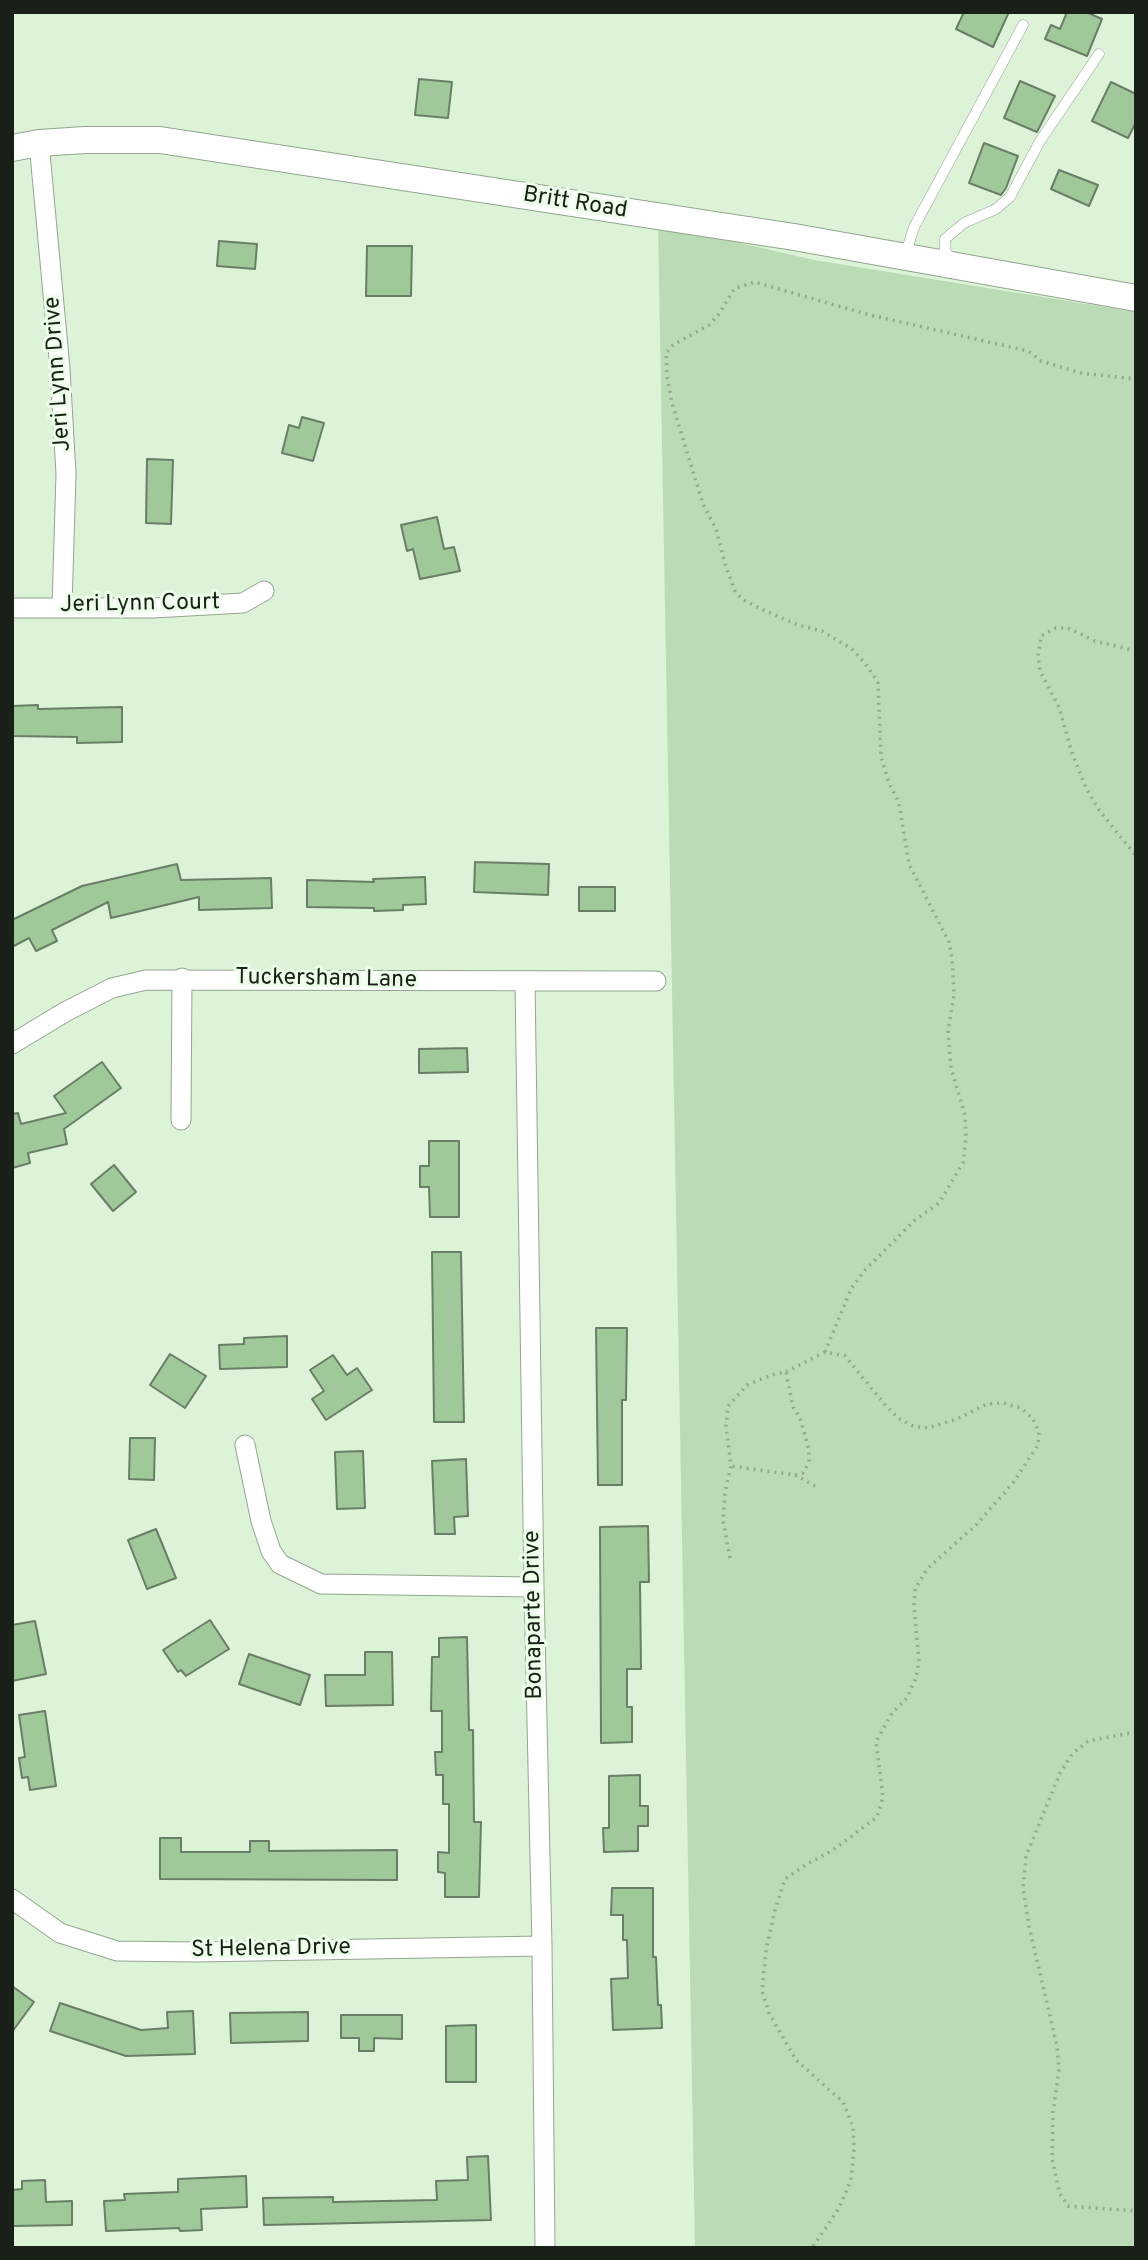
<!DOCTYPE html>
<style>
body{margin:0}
#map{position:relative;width:1148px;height:2260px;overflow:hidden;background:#dcf3d8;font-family:Overpass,sans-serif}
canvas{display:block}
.frame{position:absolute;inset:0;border:14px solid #182017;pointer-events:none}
</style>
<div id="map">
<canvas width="1148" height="2260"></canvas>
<div class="frame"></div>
</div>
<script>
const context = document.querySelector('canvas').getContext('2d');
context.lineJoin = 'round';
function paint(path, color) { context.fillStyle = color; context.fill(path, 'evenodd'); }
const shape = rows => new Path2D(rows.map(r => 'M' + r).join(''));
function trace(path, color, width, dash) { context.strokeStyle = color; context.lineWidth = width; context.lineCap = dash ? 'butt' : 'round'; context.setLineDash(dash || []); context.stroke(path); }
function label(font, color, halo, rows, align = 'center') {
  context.font = font + ' Overpass,sans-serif'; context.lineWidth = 6; context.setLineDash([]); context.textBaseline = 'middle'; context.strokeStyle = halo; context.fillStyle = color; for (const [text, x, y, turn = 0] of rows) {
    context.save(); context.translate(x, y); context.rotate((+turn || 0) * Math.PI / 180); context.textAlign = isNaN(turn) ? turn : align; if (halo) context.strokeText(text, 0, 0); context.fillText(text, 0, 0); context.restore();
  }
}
paint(shape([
 [658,224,814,260,1136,312,1136,2248,695,2248]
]), '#bbdab6');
const building = shape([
 [964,12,1009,12,993,47,956,29,964,12],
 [1067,12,1086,12,1102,19,1087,56,1045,39,1051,25,1060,29,1067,12],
 [419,79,452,82,448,118,415,115,419,79],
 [1020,81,1055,96,1037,132,1004,118,1020,81],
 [1111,82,1136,94,1136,122,1128,138,1092,121,1111,82],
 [984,143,1018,156,1006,188,1001,195,969,183,984,143],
 [1059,170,1098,185,1089,206,1051,189,1059,170],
 [219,241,257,244,255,269,217,266,219,241],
 [367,246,412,246,411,296,366,296,367,246],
 [302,417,324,423,313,461,282,453,289,425,299,428,302,417],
 [147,459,173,460,171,524,146,523,147,459],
 [437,517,444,549,454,547,460,571,420,579,413,549,407,551,401,525,437,517],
 [38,705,38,709,122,707,122,742,77,743,77,737,12,736,12,706,38,705],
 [475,862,549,864,548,895,474,892,475,862],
 [177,864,181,880,271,878,272,908,199,910,199,897,111,918,108,902,52,930,57,941,36,951,29,938,12,947,12,920,82,886,177,864],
 [425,877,426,904,403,905,403,910,374,911,374,908,307,907,307,880,374,882,373,879,425,877],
 [579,887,615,887,615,911,579,911,579,887],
 [467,1048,468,1072,419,1073,419,1049,467,1048],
 [102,1062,121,1088,64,1129,67,1144,28,1153,30,1163,12,1168,12,1114,18,1113,21,1124,66,1113,54,1096,102,1062],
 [429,1141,459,1141,459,1217,430,1217,429,1187,420,1187,420,1166,429,1166,429,1141],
 [114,1165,136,1192,113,1211,91,1184,114,1165],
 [432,1252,461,1252,464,1422,434,1422,432,1252],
 [596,1328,627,1328,626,1400,622,1400,622,1485,598,1485,596,1328],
 [287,1336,287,1367,220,1369,219,1345,244,1344,244,1338,287,1336],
 [170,1354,206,1376,185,1408,150,1385,170,1354],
 [333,1355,347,1375,357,1368,372,1390,326,1420,312,1399,324,1391,310,1370,333,1355],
 [130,1438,155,1438,154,1480,129,1479,130,1438],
 [363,1451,365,1508,337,1509,335,1452,363,1451],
 [466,1459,468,1516,454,1517,455,1534,435,1534,432,1461,466,1459],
 [648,1526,649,1582,640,1582,641,1669,627,1669,627,1707,632,1707,632,1742,601,1743,600,1527,648,1526],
 [156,1529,176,1578,147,1589,128,1540,156,1529],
 [210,1620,229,1649,186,1676,181,1670,178,1672,163,1650,210,1620],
 [35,1621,46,1674,12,1681,12,1625,35,1621],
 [467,1637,469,1730,473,1730,474,1822,481,1822,479,1897,445,1897,445,1873,438,1872,438,1852,449,1853,449,1804,443,1804,443,1775,436,1775,435,1752,442,1752,442,1711,431,1711,432,1657,439,1657,439,1638,467,1637],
 [365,1652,392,1652,393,1705,326,1706,325,1675,365,1675,365,1652],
 [249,1654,310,1675,300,1705,239,1684,249,1654],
 [45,1711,56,1786,30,1790,28,1777,22,1778,19,1758,25,1757,19,1715,45,1711],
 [640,1775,640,1806,648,1806,648,1826,638,1826,638,1851,604,1852,603,1828,609,1828,609,1776,640,1775],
 [160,1838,181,1838,181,1852,250,1852,250,1841,269,1841,269,1851,397,1850,397,1880,160,1879,160,1838],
 [612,1888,653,1888,653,1957,656,1957,658,2005,661,2005,662,2028,613,2030,611,1979,628,1978,627,1940,623,1940,623,1915,611,1915,612,1888],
 [12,1986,34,2002,12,2032,12,1986],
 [60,2003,141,2030,168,2028,167,2012,193,2011,195,2054,126,2056,50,2031,60,2003],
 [308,2012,308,2041,231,2043,230,2013,308,2012],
 [341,2015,402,2015,402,2039,374,2038,374,2051,359,2051,359,2038,341,2038,341,2015],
 [476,2025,476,2082,446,2082,446,2026,476,2025],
 [488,2156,491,2220,264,2225,263,2198,333,2197,333,2202,437,2200,436,2181,468,2180,467,2157,488,2156],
 [246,2176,247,2207,201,2209,202,2230,180,2231,179,2228,106,2231,104,2201,125,2200,124,2194,178,2192,178,2179,246,2176],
 [45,2180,46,2202,72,2201,72,2225,13,2226,12,2190,22,2189,22,2181,45,2180]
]);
paint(building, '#a0c999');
trace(building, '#697e66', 2);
const lane = shape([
 [905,256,914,227,1023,25],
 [951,261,945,250,945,239,964,223,996,209,1010,197,1040,141,1099,54]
]);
const street = shape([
 [39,143,60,369,66,474,62,607],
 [12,608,153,608,243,603,264,591],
 [525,982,534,1587,542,1946,545,2248],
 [12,1044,65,1012,112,988,146,980,656,981],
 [181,1120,182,978],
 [245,1445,261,1521,271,1551,280,1564,321,1584,534,1587],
 [12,1899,60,1933,117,1951,197,1952,542,1946]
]);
const secondary = shape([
 [12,148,39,143,85,140,160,140,794,237,1136,298]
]);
trace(lane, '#92a78e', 11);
trace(street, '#92a78e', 21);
trace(secondary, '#92a78e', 28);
trace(shape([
 [1136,651,1095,641,1068,628,1056,628,1041,636,1038,656,1040,671,1059,707,1072,753,1086,788,1099,810,1136,856],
 [825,1352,851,1289,864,1271,914,1221,939,1203,963,1163,966,1137,965,1115,951,1068,948,1031,954,995,952,958,949,942,909,864,899,803,889,783,881,757,878,683,868,667,852,649,822,631,798,625,759,608,742,599,735,591,725,564,716,529,703,504,672,403,667,377,666,353,673,345,709,325,719,314,734,289,754,282,870,315,1028,351,1041,361,1081,373,1136,379],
 [786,1372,825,1352,845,1356,886,1406,898,1418,913,1426,928,1428,957,1419,987,1404,1003,1403,1021,1408,1033,1419,1039,1432,1038,1445,1013,1483,977,1524,927,1569,915,1589,914,1606,919,1661,916,1678,907,1698,892,1713,876,1742,883,1797,877,1817,833,1850,804,1866,785,1879,775,1910,766,1950,762,1991,769,2013,796,2060,843,2102,853,2126,854,2149,851,2180,839,2208,812,2248],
 [795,1475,815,1486],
 [730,1558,723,1520,725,1492,731,1466,726,1426,728,1406,747,1385,771,1375,786,1372,793,1407,800,1418,809,1450,809,1462,803,1473,795,1475,731,1466],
 [1136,1732,1088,1741,1072,1754,1060,1773,1026,1856,1023,1888,1029,1926,1057,2046,1059,2069,1053,2112,1052,2159,1060,2194,1068,2206,1136,2211]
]), '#96a893', 3.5, [2, 5]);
trace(lane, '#fff', 10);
trace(street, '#fff', 19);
trace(secondary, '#fff', 26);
label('23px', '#182017', '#ecffe9', [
 ["Britt Road",575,204,9],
 ["Jeri Lynn Drive",59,374,-94],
 ["Jeri Lynn Court",140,605,-1],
 ["Tuckersham Lane",326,980,1],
 ["Bonaparte Drive",535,1615,-91],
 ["St Helena Drive",271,1950,-1]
]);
</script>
